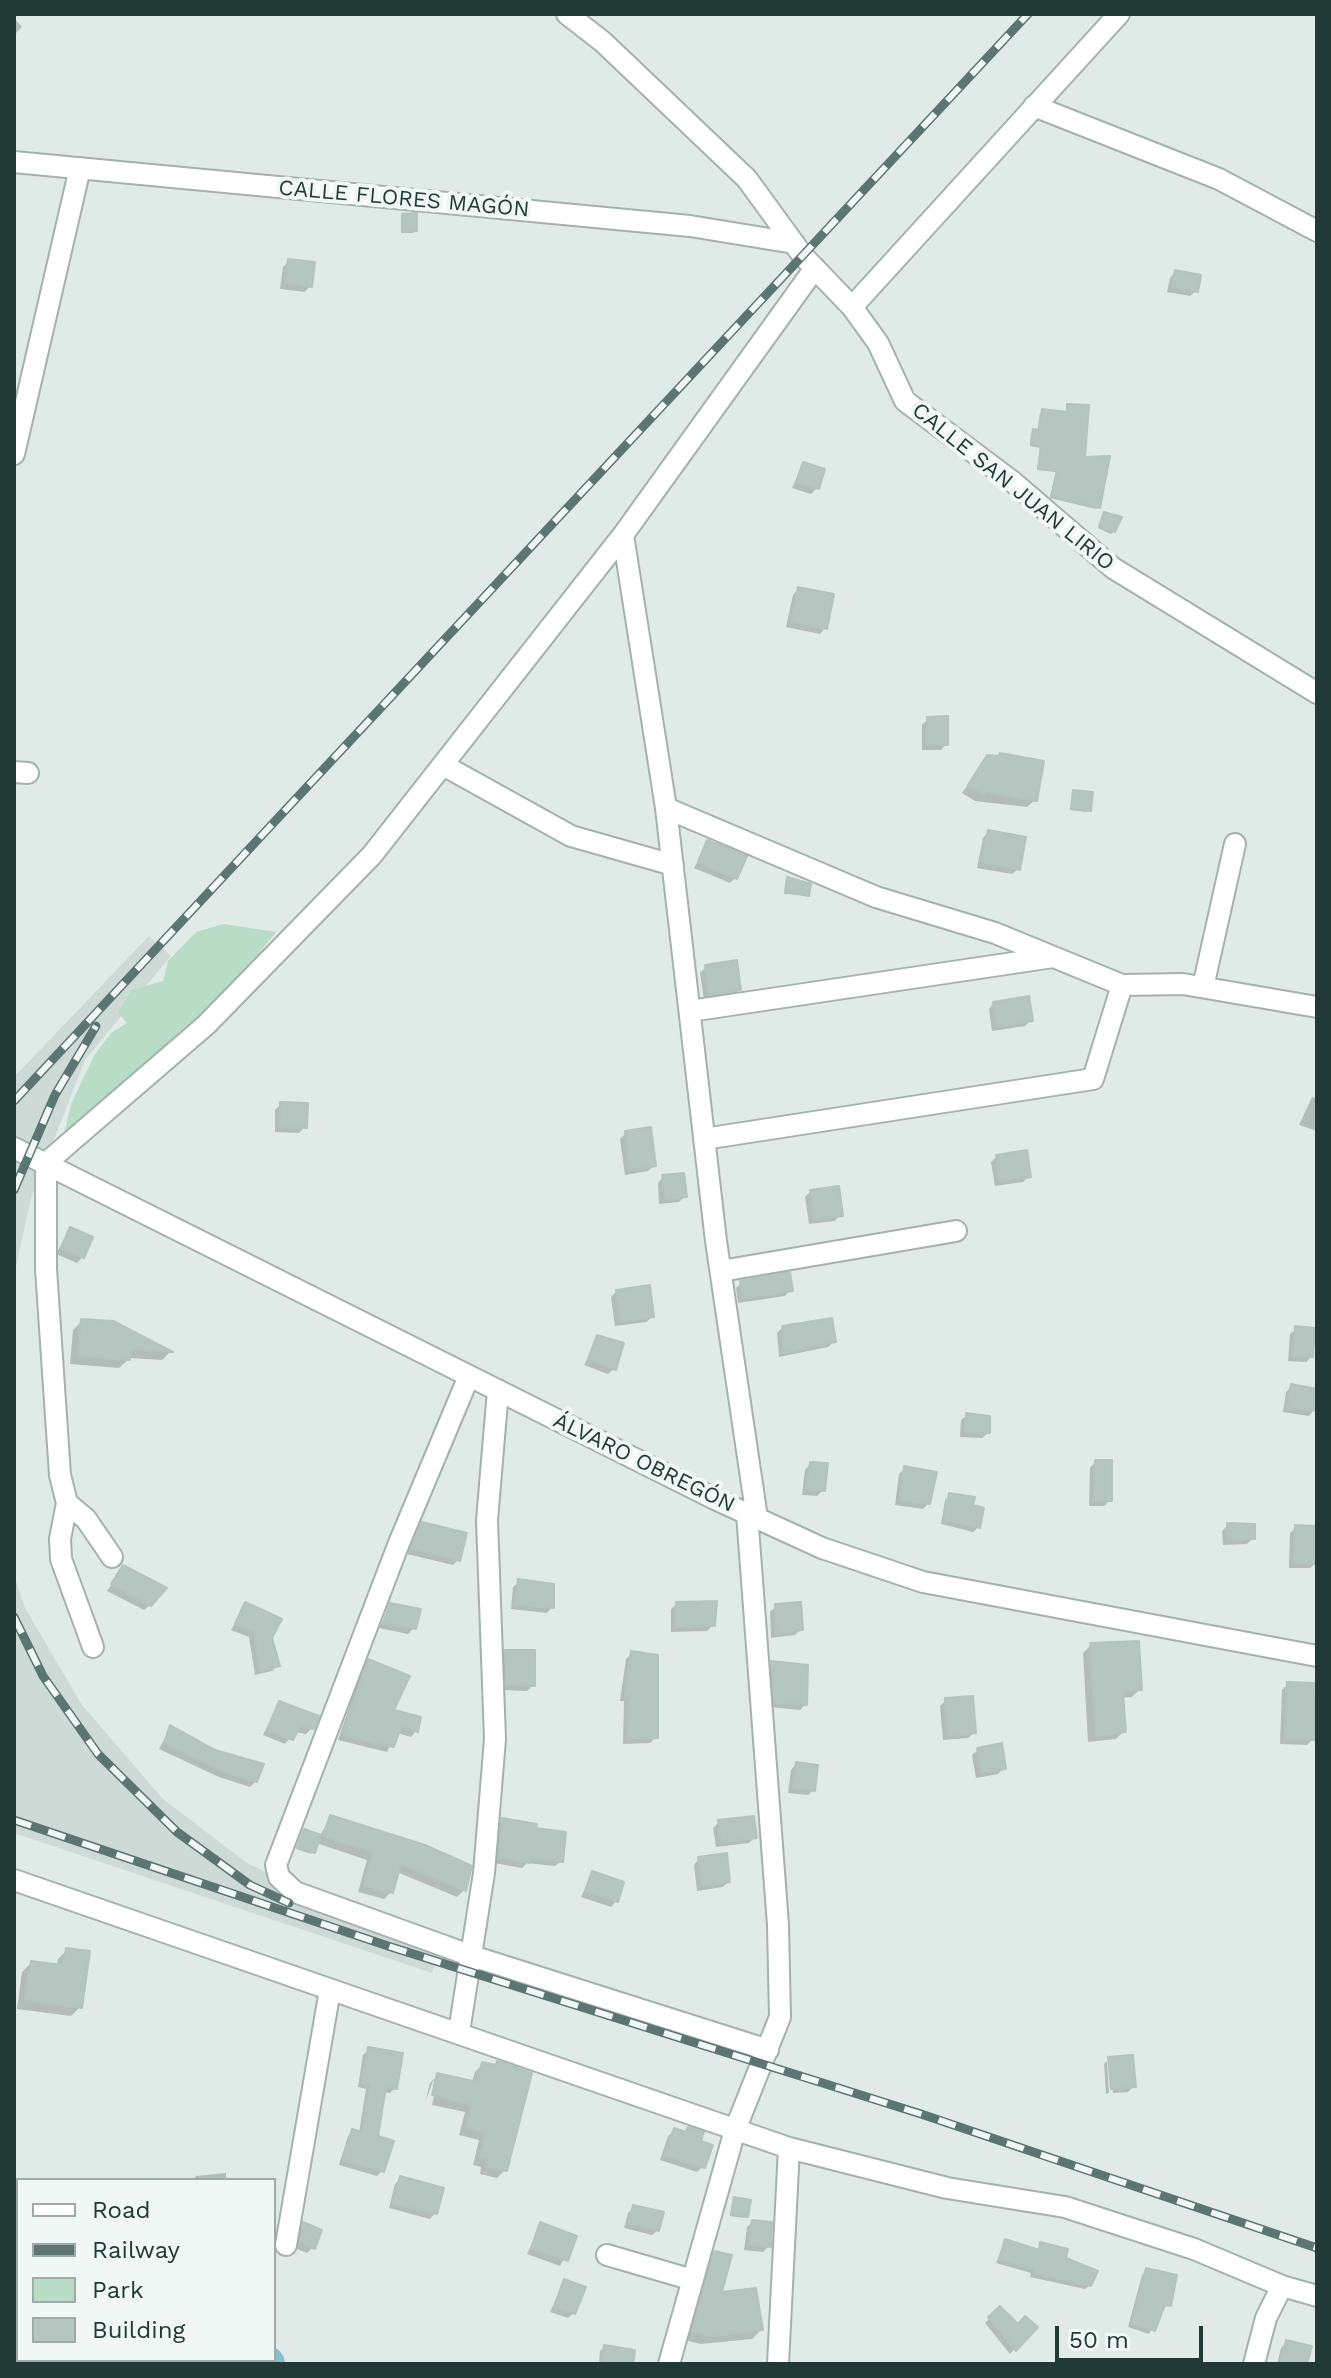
<!DOCTYPE html>
<meta charset="utf-8">
<style>
body{margin:0}
#map{position:relative;width:1331px;height:2378px;overflow:hidden;background:#e0ebe7;font-family:"Work Sans",sans-serif}
canvas{display:block}
.frame{position:absolute;inset:0;border:16px solid #213a36;pointer-events:none}
.legend{position:absolute;left:16px;top:2178px;width:260px;height:184px;box-sizing:border-box;background:#f0f7f4;border:2px solid #9daba8;margin:0;padding:10px 14px;list-style:none;font-size:24px;color:#213a36}
.legend li{display:flex;align-items:center;gap:16px;height:40px}
.legend b{width:40px;border:2px solid #9daba8}
.scale{position:absolute;left:1055px;top:2326px;width:148px;height:36px;box-sizing:border-box;border:4px solid #213a36;border-top:0;padding-left:10px;font-size:24px;line-height:28px;white-space:nowrap;color:#213a36;-webkit-text-stroke:6px #f0f7f4;paint-order:stroke}
</style>
<div id="map">
<canvas width="1331" height="2378"></canvas>
<div class="frame"></div>
<ul class="legend">
<li><b style="height:10px;background:#fff"></b>Road</li>
<li><b style="height:10px;background:#5b7672"></b>Railway</li>
<li><b style="height:22px;background:#b9dcc6"></b>Park</li>
<li><b style="height:22px;background:#b5c5c0"></b>Building</li>
</ul>
<div class="scale">50 m</div>
</div>
<script>
const context = document.querySelector('canvas').getContext('2d');
context.lineJoin = 'round';
function paint(path, color) { context.fillStyle = color; context.fill(path, 'evenodd'); }
const shape = rows => new Path2D(rows.map(r => 'M' + r).join(''));
function trace(path, color, width, dash) { context.strokeStyle = color; context.lineWidth = width; context.lineCap = dash ? 'butt' : 'round'; context.setLineDash(dash || []); context.stroke(path); }
function label(font, color, halo, rows, align = 'center') {
  context.font = font + ' "Work Sans",sans-serif'; context.lineWidth = 8; context.setLineDash([]); context.textBaseline = 'middle'; context.strokeStyle = halo; context.fillStyle = color; for (const [text, x, y, turn = 0] of rows) {
    context.save(); context.translate(x, y); context.rotate((+turn || 0) * Math.PI / 180); context.textAlign = isNaN(turn) ? turn : align; if (halo) context.strokeText(text, 0, 0); context.fillText(text, 0, 0); context.restore();
  }
}
paint(shape([
 [149,936,171,956,85,1060,31,1198,14,1276,14,1077],
 [14,1575,25,1608,82,1705,163,1799,247,1863,357,1915,440,1948,432,1973,14,1833]
]), '#cedad6');
paint(shape([
 [224,924,276,932,231,988,64,1135,71,1104,94,1056,111,1033,127,1023,118,1012,132,990,163,981,168,961,196,932]
]), '#b9dcc6');
paint(shape([
 [14,18,22,27,14,35],
 [402,216,415,230,413,233,401,233],
 [289,261,310,286,305,292,280,289,283,267],
 [1175,272,1196,291,1190,296,1167,292,1170,278],
 [1068,406,1099,507,1096,509,1050,498,1056,472,1037,470,1040,448,1030,446,1031,433,1037,432,1040,413,1065,414],
 [803,464,817,488,811,494,792,488],
 [1102,516,1114,531,1111,534,1098,528],
 [798,589,825,628,820,634,786,627,793,595],
 [928,719,946,744,941,750,922,750,922,725],
 [988,757,1035,800,1027,807,975,801,962,793],
 [1074,792,1089,810,1087,812,1070,810],
 [988,832,1018,869,1012,874,977,868,983,838],
 [708,842,736,877,730,883,694,868],
 [788,879,808,895,784,894],
 [706,967,739,990,734,995,704,1000,700,973],
 [994,1003,1031,1020,1025,1026,992,1031,989,1009],
 [1312,1097,1317,1099,1317,1131,1299,1125],
 [281,1104,305,1127,299,1133,275,1132,275,1110],
 [626,1133,654,1166,648,1171,625,1175,620,1139],
 [997,1156,1029,1176,1023,1182,995,1186,991,1162],
 [663,1177,685,1196,679,1202,659,1204,658,1183],
 [811,1191,840,1215,835,1221,809,1224,805,1197],
 [70,1229,83,1257,77,1263,56,1254],
 [741,1283,790,1290,785,1296,738,1303,736,1288],
 [617,1291,652,1316,647,1322,615,1326,611,1297],
 [82,1321,112,1323,170,1352,162,1360,130,1358,119,1368,70,1364,73,1330],
 [782,1328,834,1341,828,1347,779,1357,777,1333],
 [1296,1329,1311,1357,1306,1362,1288,1361,1290,1334],
 [598,1338,614,1369,608,1374,584,1365],
 [1292,1386,1317,1391,1314,1410,1309,1416,1283,1412,1286,1392],
 [967,1415,988,1433,982,1438,960,1437,961,1420],
 [1095,1462,1110,1500,1104,1506,1089,1506,1090,1468],
 [810,1464,823,1490,817,1496,802,1495,805,1470],
 [905,1468,929,1503,923,1509,895,1505,899,1474],
 [950,1495,971,1507,978,1527,973,1532,941,1524,945,1500],
 [422,1524,458,1560,453,1565,407,1554],
 [1228,1525,1253,1538,1247,1544,1223,1545,1222,1531],
 [1296,1527,1316,1563,1310,1568,1289,1568,1290,1533],
 [124,1567,150,1605,144,1610,107,1591],
 [519,1582,552,1607,547,1613,511,1609,513,1587],
 [246,1604,270,1638,278,1666,272,1671,255,1675,249,1637,231,1630],
 [677,1604,713,1625,707,1631,671,1632,671,1609],
 [391,1605,414,1628,408,1634,379,1628],
 [776,1606,800,1629,795,1635,771,1638,770,1612],
 [1091,1645,1140,1689,1132,1697,1122,1698,1124,1731,1116,1739,1088,1742,1083,1653],
 [506,1652,533,1685,527,1691,501,1690,500,1657],
 [632,1653,656,1737,650,1743,623,1744,624,1701,620,1701,626,1659],
 [369,1662,392,1711,416,1731,411,1737,397,1733,387,1752,338,1740,363,1667],
 [772,1663,805,1705,800,1710,769,1707,766,1668],
 [1288,1684,1313,1739,1307,1745,1280,1744,1282,1690],
 [946,1700,974,1733,968,1738,943,1740,940,1706],
 [279,1703,312,1728,306,1734,295,1732,285,1744,263,1735],
 [171,1727,256,1781,250,1787,219,1777,159,1749],
 [978,1750,1004,1768,998,1774,976,1778,972,1755],
 [796,1764,813,1790,808,1795,788,1793,791,1770],
 [331,1817,464,1890,457,1897,397,1872,391,1892,384,1899,358,1892,367,1860,316,1843,311,1854,296,1849,304,1832,319,1837],
 [502,1820,561,1861,555,1866,527,1863,522,1868,494,1863,497,1825],
 [719,1822,755,1837,749,1843,716,1847,713,1828],
 [699,1859,728,1882,723,1887,697,1891,694,1865],
 [592,1873,616,1901,611,1907,581,1897],
 [67,1950,80,2007,71,2016,17,2009,22,1972,31,1963,57,1966,58,1959],
 [369,2049,395,2088,390,2093,383,2092,376,2138,382,2171,377,2176,339,2165,348,2136,353,2131,359,2133,366,2089,358,2087,363,2055],
 [1109,2059,1134,2086,1128,2092,1113,2093],
 [1107,2061,1109,2093,1106,2094,1104,2064],
 [498,2063,505,2170,497,2178,480,2174,481,2167,473,2165,479,2140,459,2135,465,2112,432,2105,437,2081,433,2081,425,2103,430,2083,438,2075,472,2082,475,2072,483,2064,494,2067],
 [688,2129,699,2142,703,2167,697,2172,660,2160,668,2136,674,2131,683,2134],
 [226,2173,226,2180,192,2180,196,2176],
 [401,2178,435,2213,430,2219,389,2208,395,2184],
 [735,2199,746,2216,744,2218,730,2216],
 [634,2207,658,2230,652,2235,624,2228,628,2213],
 [752,2222,769,2246,763,2252,744,2250,747,2227],
 [304,2224,313,2247,307,2253,295,2248,298,2230],
 [541,2225,575,2237,560,2266,527,2254],
 [1006,2241,1036,2251,1041,2245,1063,2259,1090,2285,1085,2289,1030,2277,1031,2273,996,2263],
 [715,2253,720,2294,761,2330,752,2339,701,2344,684,2340,706,2262],
 [1147,2271,1169,2305,1161,2309,1149,2334,1128,2327,1142,2275],
 [565,2281,574,2313,568,2318,550,2312],
 [1000,2309,1018,2327,1035,2328,1010,2354,985,2323],
 [1287,2342,1305,2364,1277,2364,1281,2348],
 [605,2347,631,2364,599,2364,600,2351]
]), '#0003');
trace(shape([
 [14,2329,18,2329],
 [245,2360,267,2364]
]), '#89bdcf', 36);
const building = shape([
 [417,213,417,231,402,232,402,214,417,213],
 [288,259,315,262,312,287,285,283,288,259],
 [1175,270,1201,275,1198,292,1172,287,1175,270],
 [1067,404,1089,405,1085,457,1110,456,1100,508,1051,496,1057,471,1038,468,1041,446,1031,444,1033,429,1039,430,1042,409,1067,412,1067,404],
 [803,462,825,469,819,489,796,482,803,462],
 [1104,512,1122,517,1115,532,1099,526,1104,512],
 [798,587,834,594,827,629,791,622,798,587],
 [948,716,948,745,927,745,927,717,948,716],
 [1000,753,1044,761,1037,801,986,792,984,795,968,785,987,755,999,756,1000,753],
 [1073,790,1093,792,1091,811,1071,809,1073,790],
 [988,830,1026,837,1020,870,981,862,988,830],
 [707,840,747,856,737,879,698,862,707,840],
 [787,877,811,884,809,896,785,892,787,877],
 [737,960,741,990,709,995,705,965,737,960],
 [1029,996,1033,1021,997,1027,993,1002,1029,996],
 [280,1102,308,1103,307,1128,280,1127,280,1102],
 [651,1127,656,1166,630,1170,625,1131,651,1127],
 [1027,1150,1031,1177,1000,1182,996,1155,1027,1150],
 [684,1173,687,1197,665,1199,662,1175,684,1173],
 [839,1186,843,1216,814,1219,810,1190,839,1186],
 [70,1227,93,1237,84,1258,61,1248,70,1227],
 [790,1272,793,1291,743,1298,740,1281,790,1272],
 [650,1285,654,1317,621,1321,616,1290,650,1285],
 [832,1318,836,1342,784,1353,782,1326,832,1318],
 [81,1319,113,1321,173,1352,131,1349,130,1360,78,1356,81,1319],
 [1295,1326,1315,1328,1313,1357,1293,1356,1295,1326],
 [597,1335,624,1343,616,1370,588,1359,597,1335],
 [1291,1384,1317,1389,1317,1411,1287,1407,1291,1384],
 [966,1413,990,1416,990,1433,965,1432,966,1413],
 [1095,1460,1112,1460,1112,1501,1094,1501,1095,1460],
 [810,1462,828,1463,825,1491,806,1489,810,1462],
 [904,1466,937,1472,930,1504,900,1500,904,1466],
 [949,1493,975,1497,973,1505,984,1508,980,1528,944,1519,949,1493],
 [422,1522,467,1533,460,1561,411,1548,422,1522],
 [1227,1523,1255,1524,1255,1539,1228,1540,1227,1523],
 [1295,1525,1317,1526,1317,1564,1294,1563,1295,1525],
 [123,1565,167,1588,151,1606,111,1584,123,1565],
 [518,1579,554,1584,554,1608,515,1604,518,1579],
 [717,1601,715,1626,676,1627,676,1602,717,1601],
 [245,1602,282,1619,272,1638,280,1666,260,1671,254,1631,235,1624,245,1602],
 [801,1602,803,1630,776,1634,775,1604,801,1602],
 [390,1603,421,1609,416,1629,383,1623,390,1603],
 [1139,1641,1142,1690,1123,1691,1126,1732,1096,1735,1090,1643,1139,1641],
 [505,1650,535,1650,535,1686,506,1685,505,1650],
 [631,1651,658,1655,658,1738,628,1739,629,1696,625,1696,631,1651],
 [368,1659,410,1676,394,1710,421,1717,418,1732,401,1727,394,1747,343,1735,368,1659],
 [771,1661,808,1665,807,1705,774,1702,771,1661],
 [1287,1682,1316,1683,1315,1740,1285,1739,1287,1682],
 [973,1696,976,1733,948,1736,945,1698,973,1696],
 [279,1701,319,1716,314,1729,300,1726,293,1740,267,1730,279,1701],
 [170,1725,215,1750,264,1764,257,1782,225,1772,164,1743,170,1725],
 [1002,1743,1006,1769,981,1773,977,1748,1002,1743],
 [796,1762,818,1765,815,1791,793,1788,796,1762],
 [330,1815,425,1845,472,1866,466,1891,401,1864,393,1893,364,1885,373,1852,323,1836,330,1815],
 [754,1816,757,1838,721,1842,718,1820,754,1816],
 [502,1818,537,1824,536,1828,566,1832,563,1862,531,1858,530,1863,498,1857,502,1818],
 [304,1829,321,1835,315,1853,297,1847,304,1829],
 [727,1853,730,1882,702,1886,698,1857,727,1853],
 [592,1871,624,1882,618,1902,585,1891,592,1871],
 [66,1948,90,1951,82,2008,25,2000,31,1961,63,1965,66,1948],
 [368,2047,403,2053,397,2089,386,2087,378,2136,394,2141,384,2172,343,2160,352,2129,362,2132,370,2084,362,2083,368,2047],
 [1133,2055,1136,2087,1111,2089,1108,2057,1133,2055],
 [497,2061,532,2073,507,2171,486,2166,488,2159,480,2157,486,2132,466,2127,472,2105,432,2095,437,2073,477,2082,482,2062,496,2065,497,2061],
 [688,2127,704,2132,701,2141,713,2145,705,2168,664,2155,674,2128,686,2132,688,2127],
 [400,2176,444,2188,437,2214,393,2203,400,2176],
 [734,2197,751,2200,748,2217,731,2214,734,2197],
 [633,2205,664,2212,659,2231,629,2223,633,2205],
 [752,2220,772,2222,771,2247,749,2245,752,2220],
 [303,2222,322,2230,315,2249,300,2242,303,2222],
 [540,2222,577,2236,568,2261,531,2248,540,2222],
 [1005,2239,1039,2250,1040,2242,1068,2249,1066,2258,1098,2271,1091,2286,1033,2273,1034,2269,999,2259,1005,2239],
 [714,2251,732,2255,722,2292,756,2288,763,2330,712,2336,692,2331,714,2251],
 [1146,2268,1177,2275,1171,2306,1165,2305,1155,2331,1132,2323,1146,2268],
 [564,2279,586,2287,575,2314,554,2306,564,2279],
 [1000,2306,1018,2324,1025,2316,1038,2327,1016,2351,988,2317,1000,2306],
 [1286,2340,1312,2346,1307,2364,1280,2364,1286,2340],
 [604,2345,635,2350,633,2364,602,2364,604,2345]
]);
paint(building, '#b5c5c0');
trace(building, '#b3c4be', 2);
const minor = shape([
 [567,14,603,42,747,179,803,256,852,307,878,343,905,401,1013,482,1113,568,1317,693],
 [1034,106,1219,179,1317,231],
 [14,162,690,226,794,243],
 [852,307,1119,14],
 [14,454,80,168],
 [623,535,666,808,716,1241,757,1518],
 [443,765,571,836,673,865],
 [14,772,28,773],
 [666,808,876,897,995,933,1122,985,1183,984,1317,1007],
 [1203,987,1235,844],
 [690,1011,1053,957],
 [704,1139,1093,1079,1122,985],
 [14,1148,715,1499,822,1548,923,1582,1317,1656],
 [721,1271,956,1231],
 [469,1376,399,1543,276,1865,279,1877,295,1892,472,1956,768,2050],
 [67,1503,60,1539,61,1559,93,1647],
 [112,1557,86,1519,67,1503,60,1475,46,1269,46,1163,206,1025,372,855,623,535,815,268],
 [14,1880,789,2148,947,2188,1065,2207,1194,2249,1282,2286,1317,2296],
 [459,2032,484,1873,495,1739,487,1520,498,1390],
 [286,2245,330,1990],
 [607,2255,693,2280],
 [669,2364,735,2130,780,2017,778,1925,747,1514],
 [778,2364,789,2148],
 [1254,2364,1266,2318,1282,2286]
]);
trace(minor, '#a3b2ae', 24);
trace(minor, '#fff', 20);
const rail = shape([
 [14,1101,1028,14],
 [14,1190,55,1095,96,1026],
 [14,1617,43,1676,98,1754,177,1832,250,1885,289,1903],
 [14,1820,388,1946,921,2114,1317,2248]
]);
trace(rail, '#5b7672', 9);
trace(rail, '#f0f7f4', 6, [18]);
label('22px', '#213a36', '#f0f7f4', [
 ["CALLE FLORES MAGÓN",404,199,5],
 ["CALLE SAN JUAN LIRIO",1013,487,39],
 ["ÁLVARO OBREGÓN",644,1463,26]
]);
</script>
